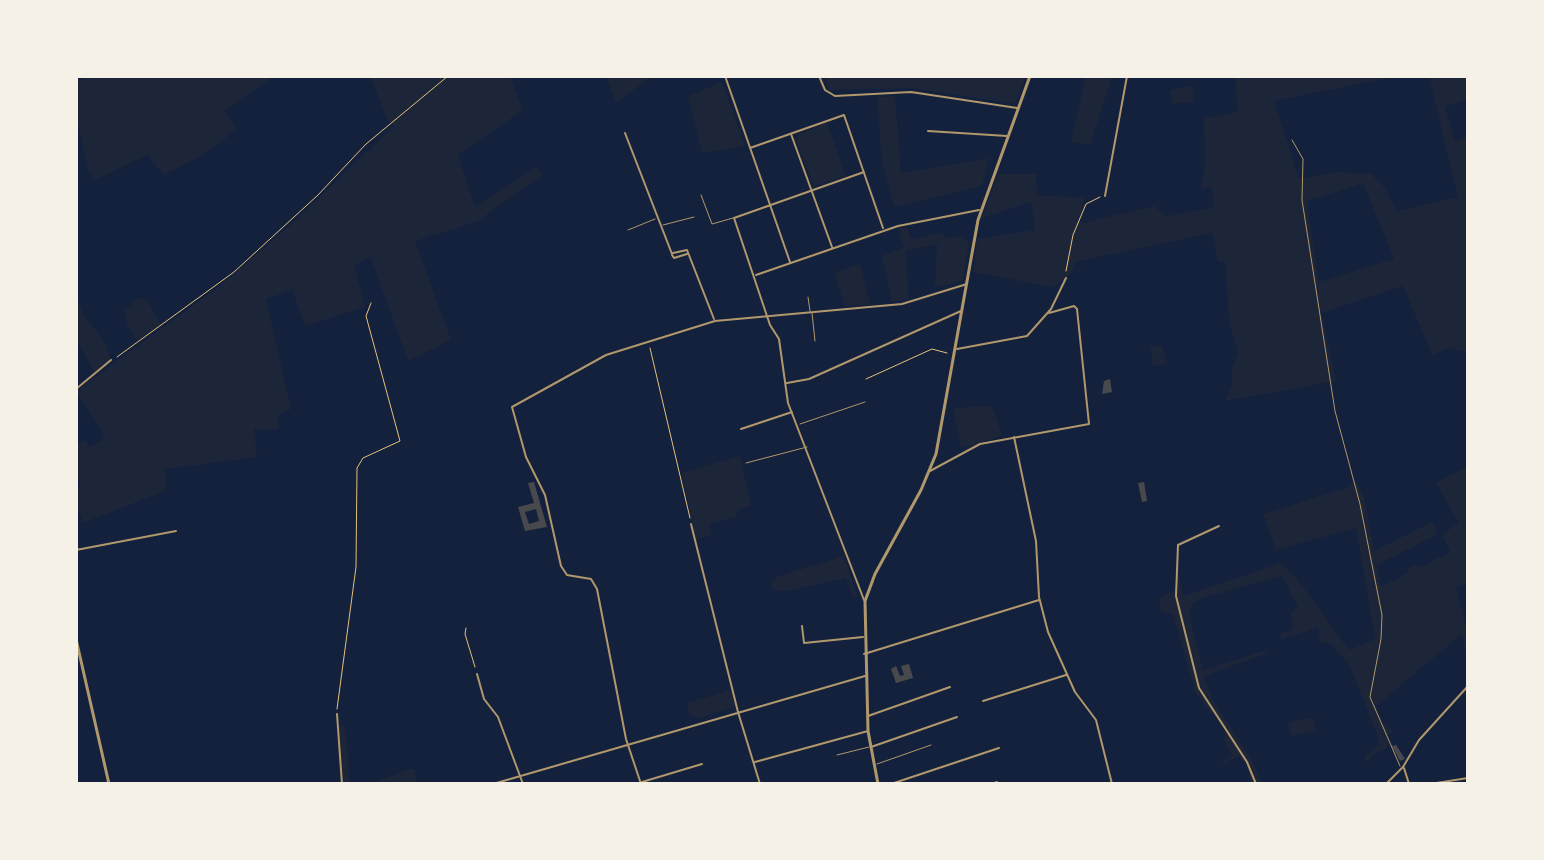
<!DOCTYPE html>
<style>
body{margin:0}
#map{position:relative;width:1544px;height:860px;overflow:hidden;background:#14213d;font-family:"Fira Sans Condensed",sans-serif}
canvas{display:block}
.frame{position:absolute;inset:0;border:78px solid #f6f1e7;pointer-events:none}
</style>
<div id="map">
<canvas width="1544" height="860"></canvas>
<div class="frame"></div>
</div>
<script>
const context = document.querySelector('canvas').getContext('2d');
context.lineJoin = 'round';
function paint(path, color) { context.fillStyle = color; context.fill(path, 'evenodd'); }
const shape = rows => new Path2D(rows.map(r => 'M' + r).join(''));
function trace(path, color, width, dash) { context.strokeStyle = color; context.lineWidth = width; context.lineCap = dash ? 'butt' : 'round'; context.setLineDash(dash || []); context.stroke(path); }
paint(shape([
 [93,76,274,76,225,111,237,129,203,155,164,175,147,155,95,180,88,172,76,112,76,82],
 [370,76,510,76,523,110,458,155,475,207,537,166,543,175,476,222,415,241,451,340,408,361,371,258,354,265,365,307,305,326,292,290,266,299,291,409,278,416,279,429,254,429,257,457,165,469,165,491,83,523,76,501,76,489,81,487,76,473,76,444,85,440,89,447,105,438,76,391,221,285,286,229,394,126,388,121],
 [606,76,653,76,616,102],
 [825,76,1026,76,1015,104,911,88,830,90],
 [1086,76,1125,76,1112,77,1090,145,1071,142],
 [1235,76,1397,76,1274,101,1299,179,1335,172,1371,174,1385,188,1397,211,1458,197,1429,76,1468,76,1468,99,1445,107,1455,141,1468,137,1468,352,1448,348,1432,355,1403,286,1321,313,1336,381,1225,401,1232,385,1232,368,1238,353,1229,322,1225,261,1218,262,1212,233,1075,262,1071,274,1053,287,973,272,977,239,1035,230,1031,202,982,218,998,174,1036,174,1037,195,1084,198,1079,220,1082,223,1154,206,1167,216,1213,208,1212,187,1201,188,1205,163,1204,118,1238,112],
 [1363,183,1394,259,1319,282,1307,201],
 [722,82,745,146,702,153,688,96],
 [1191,86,1194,88,1193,102,1172,104,1170,90],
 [895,96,901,173,989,158,982,186,894,207,882,163,877,97],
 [827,123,846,176,814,186,796,140,797,135],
 [898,228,907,228,912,240,942,232,946,238,961,236,969,242,963,281,935,287,937,244,905,251,909,299,892,302,882,256,904,248],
 [860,264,870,305,845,306,834,273],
 [76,298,84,315,106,344,109,354,109,361,94,372,76,338],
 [138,298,148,301,161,325,137,341,127,326,125,311],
 [1162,345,1167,363,1153,366,1150,347],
 [992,406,1002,435,965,448,960,445,953,408],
 [740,456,751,506,739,509,736,517,709,524,712,535,696,540,682,473],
 [1468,466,1468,581,1456,587,1468,632,1468,660,1462,634,1376,706,1382,723,1394,732,1387,735,1388,747,1373,755,1367,763,1364,757,1380,743,1350,666,1331,644,1319,642,1318,628,1281,639,1280,633,1290,631,1293,624,1290,614,1298,607,1282,576,1202,598,1192,604,1189,614,1203,670,1264,651,1268,653,1204,676,1213,700,1253,762,1262,784,1250,784,1248,762,1244,763,1239,756,1216,767,1232,755,1224,740,1227,732,1196,694,1173,615,1162,612,1159,601,1164,595,1178,590,1178,571,1183,596,1281,563,1296,577,1349,650,1375,639,1356,528,1276,550,1263,514,1346,488,1355,481,1364,495,1374,551,1432,522,1438,534,1377,565,1381,587,1409,572,1408,568,1416,564,1418,568,1450,552,1442,534,1459,523,1436,483],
 [844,556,858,598,853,597,846,578,787,591,773,590,770,582,779,576],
 [731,690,735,707,698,718,690,715,686,703],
 [1313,717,1316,730,1291,736,1288,723],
 [344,725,346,735,350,784,342,784,338,747,337,726],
 [409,769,414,769,418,784,369,784]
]), '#1d2539');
paint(shape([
 [1110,379,1112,392,1102,394,1104,381],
 [534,482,547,527,525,531,518,507,534,503,528,483],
 [536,509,539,521,529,524,525,512],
 [1144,482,1147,501,1142,502,1138,483],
 [909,664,913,678,896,683,891,669,896,666,900,676,904,675,901,666],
 [1396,745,1405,759,1400,761,1392,746]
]), '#48494c');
trace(shape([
 [1066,271,1073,235,1086,204,1100,197],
 [650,348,690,518],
 [117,357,234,272,318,195,366,144,448,76],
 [866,379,932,349,947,353],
 [466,628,465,634,475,667],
 [337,709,356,567,357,468,363,458,400,441,366,316,371,303]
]), '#e5c07b', 1);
trace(shape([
 [1292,140,1303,159,1302,200,1335,411,1360,504,1382,615,1381,639,1370,697,1400,766],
 [701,195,712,224,733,218],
 [663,225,694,217],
 [628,230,655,219],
 [808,297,810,311],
 [812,313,815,341],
 [800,424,865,402],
 [746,463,807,447],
 [837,755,869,747],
 [877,764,931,745]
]), '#b1986c', 1);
trace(shape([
 [725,76,790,262],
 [819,76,825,90,835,96,911,92,1017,108],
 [928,131,1007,136],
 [625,133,672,254],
 [791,134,832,247],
 [750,148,844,115,883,228],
 [864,172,734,218,770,325,779,339,788,403,864,600],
 [1105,196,1127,76],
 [673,253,687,250,714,319],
 [672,255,674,258,687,254],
 [756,275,898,226,979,210],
 [957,349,1027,336,1051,309,1066,278],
 [787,383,809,379,961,311],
 [76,389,111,360],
 [741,429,792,412],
 [1014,437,1036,541,1039,597,1048,632,1075,692,1096,720,1112,784],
 [930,471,980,444,1089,424,1077,309,1074,306,1049,313],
 [691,524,738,712,760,784],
 [1219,526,1178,545,1176,596,1199,688,1247,762,1256,784],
 [76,550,176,531],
 [802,626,804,643,863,637],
 [864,654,1039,600],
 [477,674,484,699,498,717,523,784],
 [983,701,1066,675],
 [337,714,342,784],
 [868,716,950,687],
 [871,747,957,717],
 [755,762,868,731],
 [1404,768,1409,784],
 [642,782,702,764],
 [493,784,865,676],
 [641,784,626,739,597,589,591,579,567,575,561,566,545,495,526,457,512,407,606,355,715,321,902,304,967,284],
 [891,784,999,748],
 [992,784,997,782],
 [1386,784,1403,767,1419,740,1468,686],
 [1430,784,1468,778]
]), '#b1986c', 2);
trace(shape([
 [76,639,109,784],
 [878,784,868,731,865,601,875,574,921,490,936,454,978,220,1030,76]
]), '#b1986c', 3);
</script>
